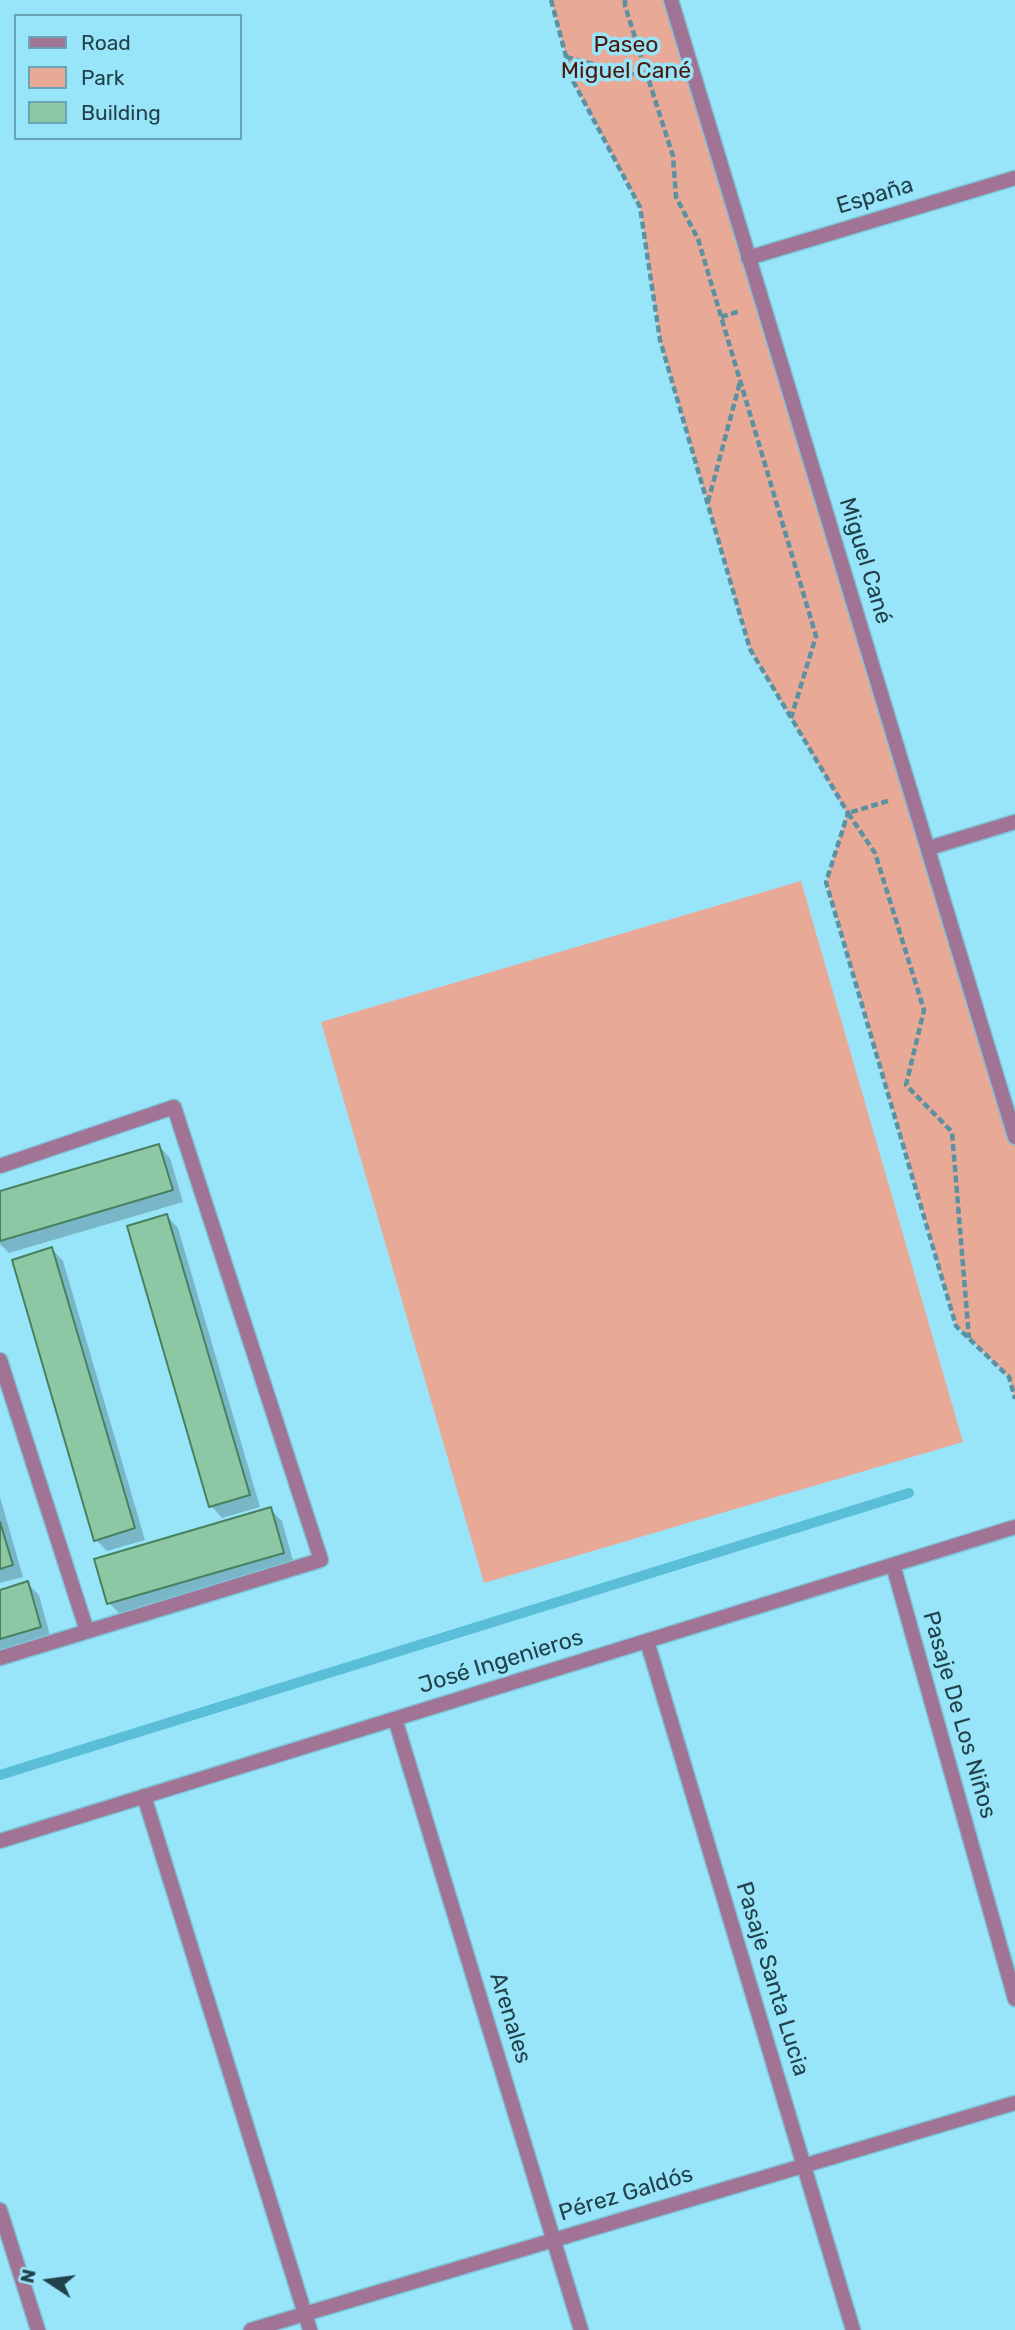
<!DOCTYPE html>
<meta charset="utf-8">
<style>
body{margin:0}
#map{position:relative;width:1015px;height:2330px;overflow:hidden;background:#98e5fa;font-family:Rubik,sans-serif}
canvas{display:block}
.legend{position:absolute;left:14px;top:14px;width:228px;height:126px;box-sizing:border-box;background:#98e5fa;border:2px solid #69a4b4;margin:0;padding:9px 12px;list-style:none;font-size:21px;color:#22424b}
.legend li{display:flex;align-items:center;gap:14px;height:35px}
.legend b{width:35px;border:2px solid #69a4b4}
.north{position:absolute;left:14px;top:2246px;width:70px;height:70px;-webkit-text-stroke:5px #98e5fa;paint-order:stroke;rotate:283deg;font-size:19px;font-weight:700;line-height:28px;text-align:center;color:#22424b}
.north::after{content:'';display:block;margin:auto;width:24px;height:32px;background:#22424b;clip-path:polygon(50% 0,100% 100%,50% 72%,0 100%)}
</style>
<div id="map">
<canvas width="1015" height="2330"></canvas>
<ul class="legend">
<li><b style="height:9px;background:#a17495"></b>Road</li>
<li><b style="height:19px;background:#e9a997"></b>Park</li>
<li><b style="height:19px;background:#8cc8a3"></b>Building</li>
</ul>
<div class="north">N</div>
</div>
<script>
const context = document.querySelector('canvas').getContext('2d');
context.lineJoin = 'round';
function paint(path, color) { context.fillStyle = color; context.fill(path, 'evenodd'); }
const shape = rows => new Path2D(rows.map(r => 'M' + r).join(''));
function trace(path, color, width, dash) { context.strokeStyle = color; context.lineWidth = width; context.lineCap = dash ? 'butt' : 'round'; context.setLineDash(dash || []); context.stroke(path); }
function label(font, color, halo, rows, align = 'center') {
  context.font = font + ' Rubik,sans-serif'; context.lineWidth = 7; context.setLineDash([]); context.textBaseline = 'middle'; context.strokeStyle = halo; context.fillStyle = color; for (const [text, x, y, turn = 0] of rows) {
    context.save(); context.translate(x, y); context.rotate((+turn || 0) * Math.PI / 180); context.textAlign = isNaN(turn) ? turn : align; if (halo) context.strokeText(text, 0, 0); context.fillText(text, 0, 0); context.restore();
  }
}
paint(shape([
 [551,0,669,0,1015,1142,1015,1399,1009,1377,956,1325,826,882,847,813,750,649,660,340,640,207,572,79],
 [801,881,963,1442,484,1583,321,1022]
]), '#e9a997');
paint(shape([
 [159,1146,170,1158,183,1202,9,1253,0,1244,0,1193],
 [167,1216,178,1228,260,1507,222,1518,211,1506],
 [52,1249,63,1261,145,1540,107,1551,96,1540],
 [0,1497,23,1577,0,1583],
 [270,1509,282,1521,294,1564,121,1615,109,1603,96,1560],
 [27,1583,39,1595,51,1639,0,1654,0,1591]
]), '#0003');
trace(shape([
 [0,1775,909,1493]
]), '#5abed8', 10);
const building = shape([
 [159,1144,173,1190,0,1241,0,1191,159,1144],
 [167,1214,250,1495,209,1507,127,1226,167,1214],
 [52,1247,135,1528,94,1541,12,1260,52,1247],
 [271,1507,284,1553,107,1604,94,1559,271,1507],
 [0,1522,13,1565,0,1569,0,1522],
 [28,1581,41,1627,0,1639,0,1590,28,1581]
]);
paint(building, '#8cc8a3');
trace(building, '#47815f', 2);
const street = shape([
 [671,0,1015,1137],
 [748,258,1015,178],
 [929,848,1015,822],
 [0,1166,174,1107,321,1560,0,1658],
 [0,1360,87,1631],
 [893,1565,1015,1999],
 [647,1641,853,2330],
 [395,1719,581,2330],
 [144,1796,310,2330],
 [0,1841,1015,1527],
 [0,2210,38,2330],
 [251,2330,1015,2103]
]);
trace(street, '#7ec1d4', 17);
trace(shape([
 [551,0,572,79,640,207,660,340,750,649,848,813,826,882,956,1326,1009,1377,1015,1399],
 [625,0,625,6,673,156,676,197,698,239,816,636,791,718],
 [566,57,647,78],
 [721,317,740,311],
 [708,502,740,382],
 [888,801,848,813,875,853,924,1010,906,1085,952,1132,969,1338]
]), '#5b91a0', 4.5, [7, 3.5]);
trace(street, '#a17495', 14);
label('23px', '#4b1a0c', '#98e5fa', [
 ["Paseo",626,45],
 ["Miguel Cané",626,71]
]);
label('23px', '#22424b', '#98e5fa', [
 ["España",875,196,-17],
 ["Miguel Cané",865,561,73],
 ["José Ingenieros",501,1662,-17],
 ["Pasaje De Los Niños",959,1715,74],
 ["Pasaje Santa Lucia",772,1979,73],
 ["Arenales",510,2018,73],
 ["Pérez Galdós",626,2194,-17]
]);
</script>
